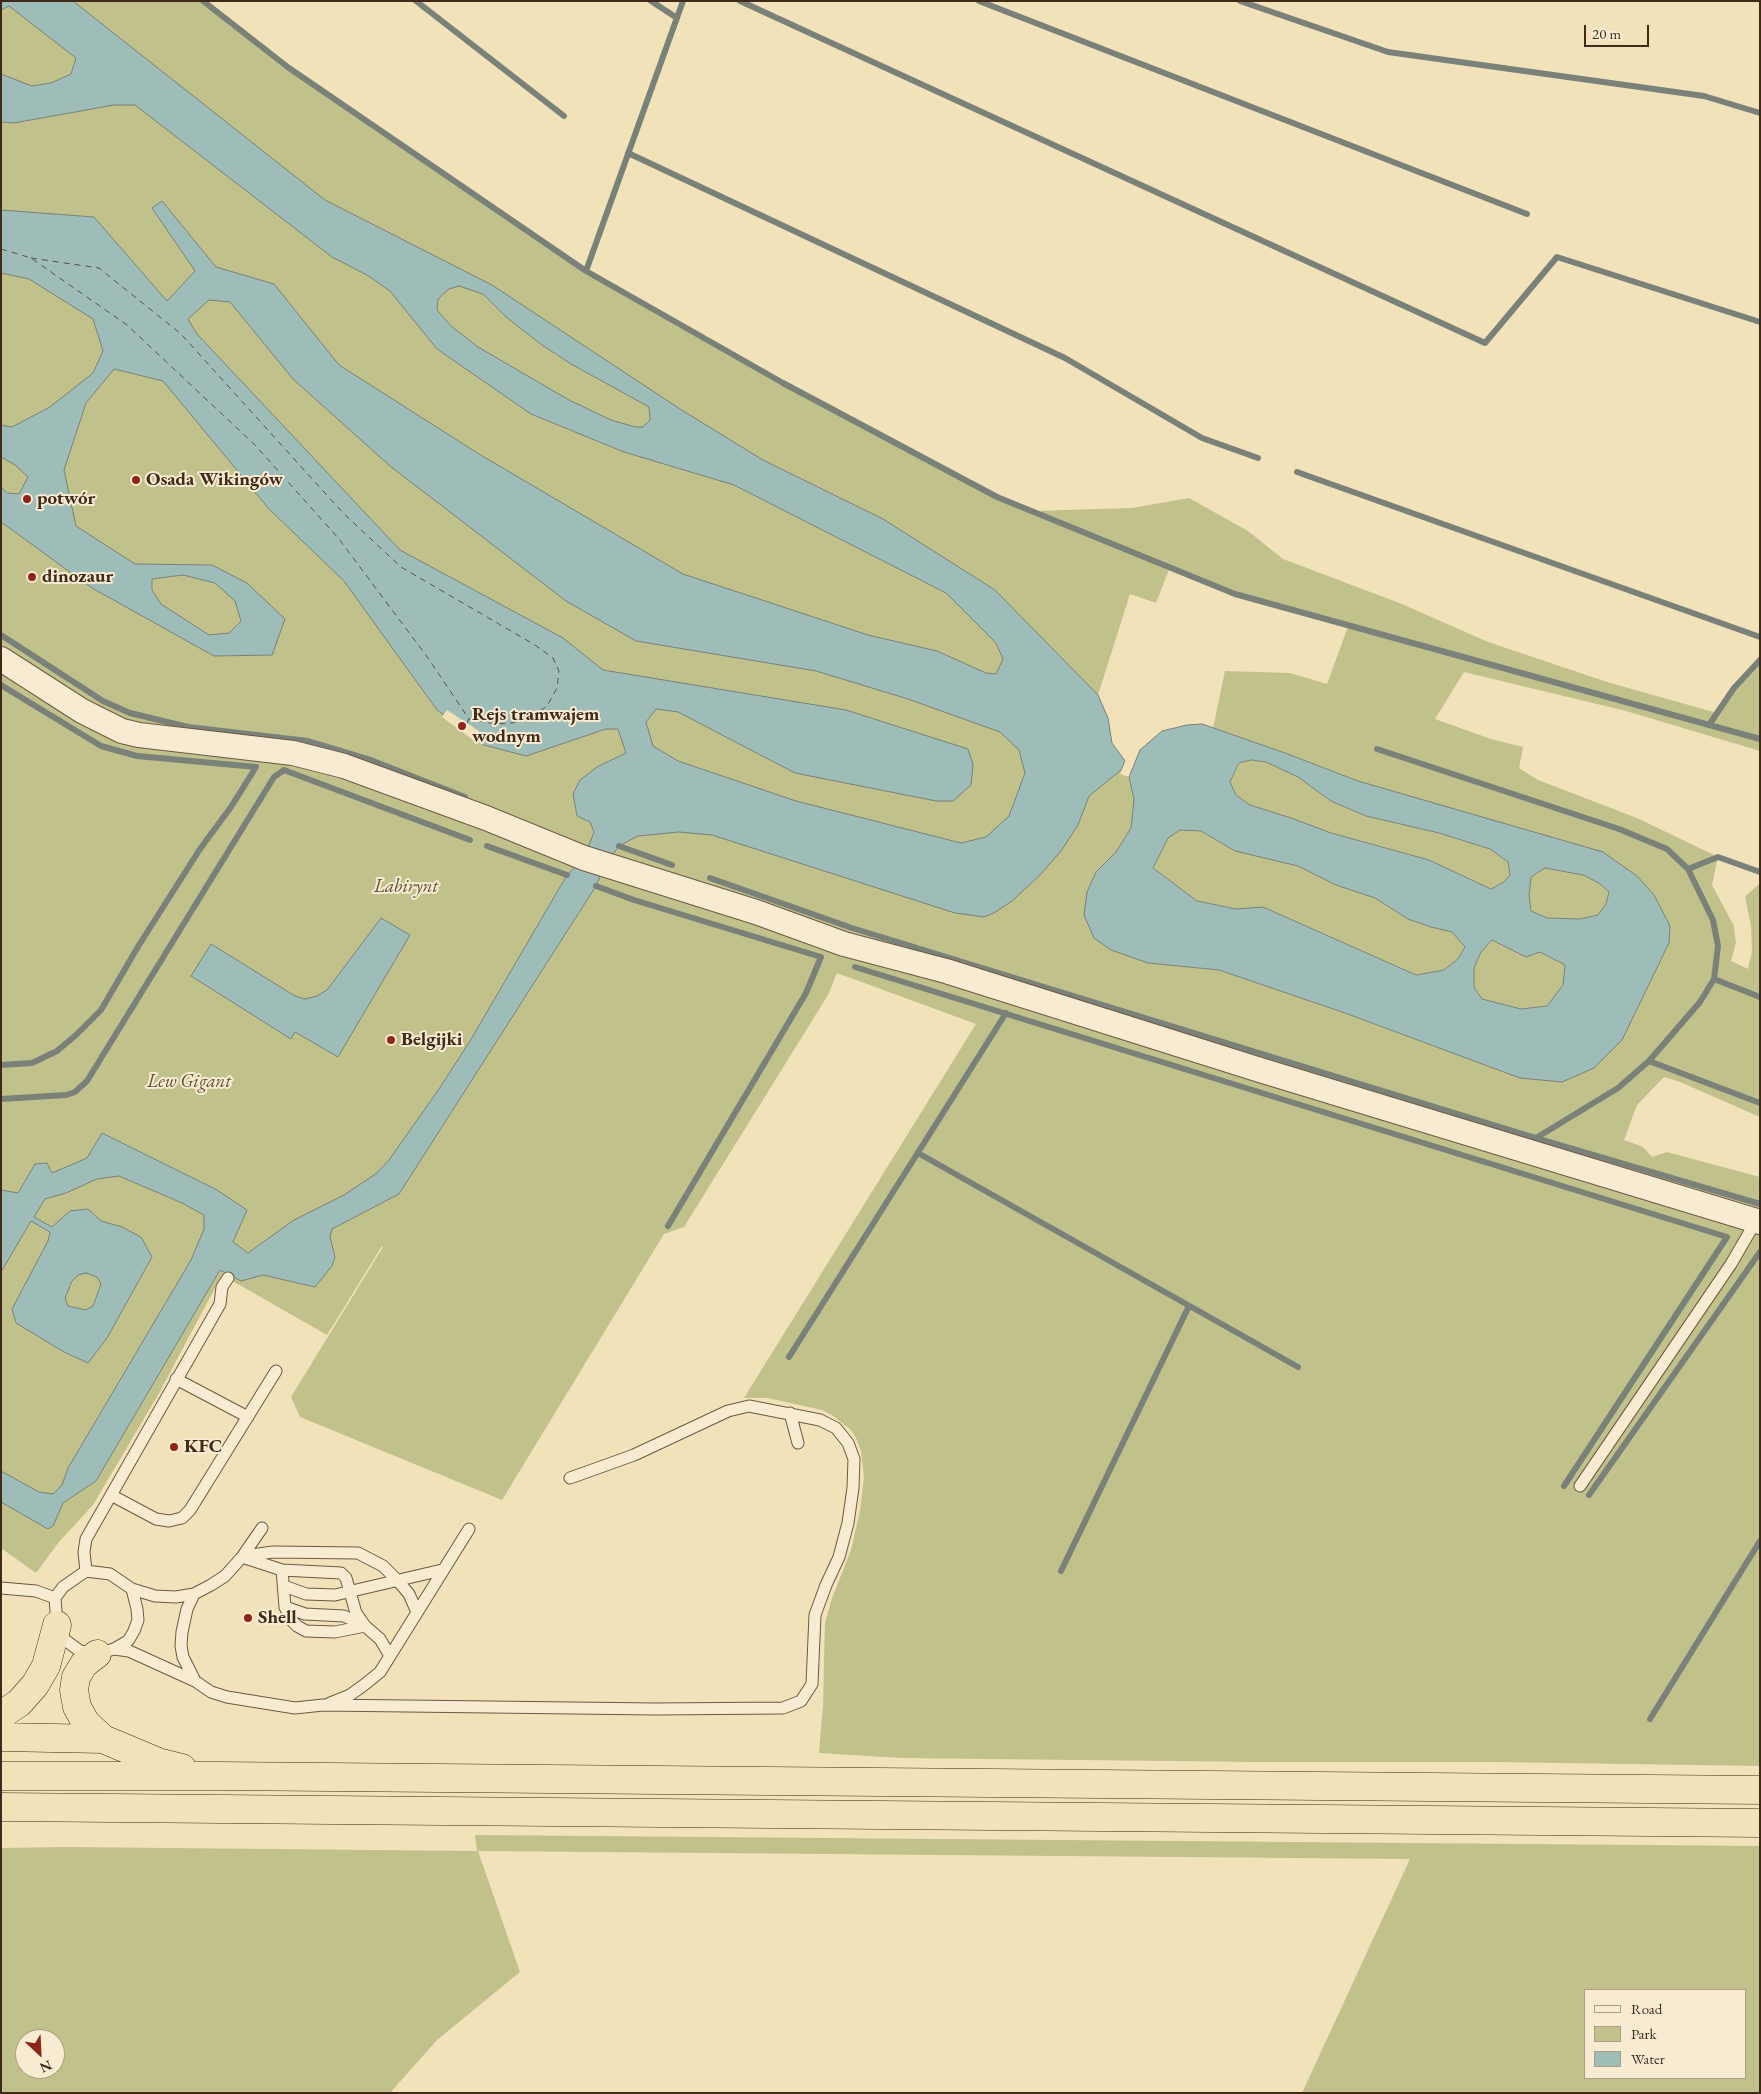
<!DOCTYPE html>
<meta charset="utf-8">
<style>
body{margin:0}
#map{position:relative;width:1761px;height:2094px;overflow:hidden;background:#f2e2ba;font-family:"EB Garamond",serif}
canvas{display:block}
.frame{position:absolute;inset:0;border:2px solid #41291a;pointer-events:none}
.legend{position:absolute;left:1584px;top:1989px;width:162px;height:90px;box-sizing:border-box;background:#f7ecd2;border:1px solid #ae9e88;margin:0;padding:6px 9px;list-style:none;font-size:15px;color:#41291a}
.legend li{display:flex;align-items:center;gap:10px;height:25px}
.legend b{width:25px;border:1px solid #ae9e88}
.north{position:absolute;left:15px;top:2029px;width:50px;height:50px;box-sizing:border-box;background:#f7ecd2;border:1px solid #ae9e88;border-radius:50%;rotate:155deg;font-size:14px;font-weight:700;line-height:20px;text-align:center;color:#41291a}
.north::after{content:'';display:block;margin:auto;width:18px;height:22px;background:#8f2418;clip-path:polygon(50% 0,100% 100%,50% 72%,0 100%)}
.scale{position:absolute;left:1584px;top:25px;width:65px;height:22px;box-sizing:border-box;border:2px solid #41291a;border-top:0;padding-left:6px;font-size:15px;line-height:18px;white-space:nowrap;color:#41291a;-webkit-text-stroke:4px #f7ecd2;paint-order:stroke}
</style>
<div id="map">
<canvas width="1761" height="2094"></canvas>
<div class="frame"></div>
<ul class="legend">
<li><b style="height:6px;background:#f7ecd2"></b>Road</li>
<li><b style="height:14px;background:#c1c18b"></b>Park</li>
<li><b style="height:14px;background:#9ebcb8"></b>Water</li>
</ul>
<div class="north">N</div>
<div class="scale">20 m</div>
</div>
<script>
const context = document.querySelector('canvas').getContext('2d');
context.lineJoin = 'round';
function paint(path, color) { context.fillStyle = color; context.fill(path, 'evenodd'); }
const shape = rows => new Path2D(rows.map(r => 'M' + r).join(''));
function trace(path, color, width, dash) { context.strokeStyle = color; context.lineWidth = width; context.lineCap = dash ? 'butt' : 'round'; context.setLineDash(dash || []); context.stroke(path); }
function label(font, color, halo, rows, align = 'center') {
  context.font = font + ' "EB Garamond",serif'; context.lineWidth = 4; context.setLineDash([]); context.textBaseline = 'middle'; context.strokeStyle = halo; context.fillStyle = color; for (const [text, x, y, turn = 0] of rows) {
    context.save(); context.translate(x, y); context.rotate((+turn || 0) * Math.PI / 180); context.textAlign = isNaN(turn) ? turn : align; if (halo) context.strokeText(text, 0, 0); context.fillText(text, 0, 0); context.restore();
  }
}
paint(shape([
 [1,1,203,1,289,68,586,271,783,383,997,497,1033,511,1132,508,1189,498,1248,531,1283,559,1402,604,1488,642,1607,682,1717,713,1734,688,1760,660,1760,751,1626,711,1464,672,1435,719,1491,739,1523,747,1519,768,1538,780,1637,818,1718,857,1712,885,1734,926,1736,943,1731,961,1748,969,1752,951,1751,925,1745,897,1760,883,1760,1117,1680,1082,1664,1077,1637,1105,1624,1140,1643,1147,1652,1157,1667,1152,1760,1177,1760,1766,1496,1762,1256,1762,901,1758,819,1753,823,1705,825,1623,831,1601,851,1550,860,1511,864,1477,861,1451,856,1438,850,1429,832,1415,822,1410,768,1398,744,1398,976,1024,837,973,828,995,684,1227,664,1234,502,1500,300,1417,291,1397,383,1247,382,1246,327,1335,222,1275,158,1395,93,1505,59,1542,36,1573,1,1548],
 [1170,567,1235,594,1349,624,1327,684,1290,673,1225,671,1213,728,1285,753,1654,895,1520,1078,1345,1013,1219,970,1148,963,1096,872,1116,852,1131,828,1134,799,1129,777,1120,774,1125,761,1112,743,1108,718,1098,695,1130,594,1156,603],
 [1251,760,1266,762,1298,777,1331,801,1366,816,1439,833,1490,849,1508,862,1510,875,1504,882,1491,889,1429,860,1331,833,1291,818,1250,805,1236,795,1230,782,1240,763],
 [1180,830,1201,831,1235,851,1298,866,1336,885,1375,898,1408,919,1431,927,1452,932,1465,947,1458,959,1444,970,1416,975,1263,907,1236,909,1197,901,1153,868,1168,838],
 [1545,868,1583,875,1599,883,1609,892,1606,904,1598,915,1580,919,1547,918,1531,911,1529,895,1531,877],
 [1492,940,1506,946,1540,952,1565,965,1563,985,1547,1006,1521,1009,1482,999,1474,987,1474,968,1481,952],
 [475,1835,1760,1846,1760,2093,1302,2093,1410,1859,478,1851,520,1972,437,2040,390,2093,1,2093,1,1848,66,1847,477,1851],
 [1745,1990,1745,2078,1585,2078,1585,1990],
 [25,2039,55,2039,55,2069,25,2069]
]), '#c1c18b');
const water = shape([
 [1,1,73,1,325,200,492,285,680,409,763,460,883,519,995,590,1098,695,1108,718,1112,743,1125,761,1121,770,1089,796,1078,825,1061,851,1040,875,1012,901,994,913,984,917,955,913,712,835,679,832,638,836,619,846,605,865,596,886,399,1194,332,1229,330,1237,335,1257,332,1266,315,1287,263,1275,241,1281,220,1270,96,1481,63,1503,53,1526,48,1529,1,1502,1,1471,39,1492,53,1494,62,1485,68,1468,191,1260,204,1229,204,1215,182,1203,119,1176,97,1179,66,1193,45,1199,34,1217,52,1227,70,1211,88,1209,101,1221,122,1227,141,1237,152,1257,107,1338,88,1363,64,1352,16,1323,12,1309,48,1241,50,1232,31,1221,1,1272,1,1190,18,1193,35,1164,47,1163,52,1173,87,1158,102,1133,217,1190,247,1210,233,1242,248,1253,294,1220,344,1195,377,1173,389,1160,439,1089,470,1041,567,875,584,858,594,832,590,822,577,816,573,794,580,780,597,767,626,753,618,729,606,729,526,756,484,745,437,710,344,581,269,509,163,381,114,369,86,403,64,470,76,526,135,564,212,565,247,583,285,619,272,655,214,656,92,588,1,522,1,487,7,493,19,494,28,477,15,465,1,457,1,425,12,427,50,407,93,373,103,351,93,319,29,279,1,273,1,210,94,217,167,301,195,271,152,208,162,201,216,267,274,284,339,365,479,454,683,574,868,635,937,651,986,673,996,674,1003,659,996,643,946,593,734,485,624,452,531,414,437,349,390,291,367,275,332,257,135,105,114,105,14,123,1,122,1,74,32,86,51,83,71,74,76,58,9,6,1,10,1,1],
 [459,286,483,294,506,317,542,345,571,364,649,407,650,420,643,427,635,427,611,420,569,400,478,347,451,326,437,310,438,299,449,289,459,286],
 [209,300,230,302,293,379,390,466,566,601,636,641,816,671,908,699,1000,732,1019,750,1025,773,1009,816,986,837,961,843,796,801,678,761,653,746,646,722,656,709,678,712,795,773,936,801,953,801,971,785,973,765,968,749,846,710,603,670,563,638,400,550,197,334,188,319,209,300],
 [183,575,215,583,235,601,241,621,229,633,209,635,161,604,152,590,152,579,183,575],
 [86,1273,97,1277,101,1284,93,1306,86,1310,68,1306,65,1298,72,1281,78,1275,86,1273],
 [1202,724,1285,753,1358,781,1603,852,1637,876,1654,895,1670,926,1669,943,1622,1040,1594,1068,1562,1082,1520,1078,1345,1013,1219,970,1148,963,1111,950,1094,938,1084,915,1087,892,1096,872,1116,852,1131,828,1134,799,1129,777,1140,750,1162,731,1187,725,1202,724],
 [1251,760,1266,762,1298,777,1331,801,1366,816,1439,833,1490,849,1508,862,1510,875,1504,882,1491,889,1429,860,1331,833,1291,818,1250,805,1236,795,1230,782,1239,763,1251,760],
 [1180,830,1201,831,1235,851,1298,866,1336,885,1375,898,1408,919,1431,927,1452,932,1465,947,1458,959,1444,970,1416,975,1263,907,1236,909,1197,901,1153,868,1168,838,1180,830],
 [1545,868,1583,875,1599,883,1609,892,1606,904,1598,915,1580,919,1547,918,1531,911,1529,895,1531,877,1545,868],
 [1492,940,1526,957,1540,952,1565,965,1563,985,1547,1006,1521,1009,1482,999,1474,987,1474,968,1481,952,1492,940],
 [381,918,410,935,338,1057,295,1032,291,1039,191,976,211,944,295,996,305,999,317,996,327,990,381,918]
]);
paint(water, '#9ebcb8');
trace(water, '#798179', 1);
paint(shape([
 [447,710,479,731,473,740,442,717]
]), '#f2e2ba');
trace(shape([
 [203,1,289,68,586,271,783,383,997,497,1235,594,1760,739],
 [416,1,564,116],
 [651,1,677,18],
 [740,1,1485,343,1557,257,1760,322],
 [979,1,1527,214],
 [1240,1,1388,52,1704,96,1760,113],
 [628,153,1065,358,1202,438,1258,458],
 [586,271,683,1],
 [1297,472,1760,637],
 [1,635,103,701,130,713,188,727,308,741,368,759,465,797],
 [1,685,101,746,137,756,256,767,231,807,200,849,139,945,101,1010,76,1035,57,1051,32,1063,1,1065],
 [1709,725,1734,688,1760,660],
 [1377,749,1619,829,1667,849,1688,869,1713,920,1718,946,1714,979,1700,1002,1649,1061,1618,1088,1536,1138],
 [487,846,567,875],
 [619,846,672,865],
 [1688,869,1718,857,1760,872],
 [710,878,852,928,1536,1138,1760,1204],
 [596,886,634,900,821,957,806,993,668,1226],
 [855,967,1727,1237,1564,1486],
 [1714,979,1760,997],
 [1649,1061,1760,1103],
 [1,1099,66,1095,75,1092,87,1081,274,777,284,770,470,840],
 [918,1153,1298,1367],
 [789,1357,1006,1013],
 [1589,1495,1760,1252],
 [1061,1571,1189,1306],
 [1650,1719,1760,1541]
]), '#798179', 6);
trace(shape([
 [1,249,31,258,127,325,255,445,339,539,428,658,469,719,467,723],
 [31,258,99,268,181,334,343,513,401,567,535,645,553,658,559,671,557,688,547,706,531,717,512,723,495,724,469,719]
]), '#584e42', 1, [6, 5]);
const service = shape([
 [176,1379,248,1417],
 [790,1413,798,1443],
 [1580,1486,1731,1264,1756,1221],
 [111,1495,156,1519,169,1521,182,1518,190,1510,276,1371],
 [244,1556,273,1552,358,1553,383,1566,398,1581,409,1594,417,1612],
 [242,1557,262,1528],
 [282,1570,341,1573,346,1578,356,1613,365,1626],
 [86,1571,84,1552,86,1539,220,1304,222,1287,228,1278],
 [284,1586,306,1594,335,1595,442,1570],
 [1,1588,36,1591,55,1598],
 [132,1589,137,1609,138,1620,134,1631,128,1641,114,1649,97,1654,80,1651,65,1640,57,1625,55,1598,63,1587,86,1571,110,1574,132,1589,155,1596,176,1597,194,1594,211,1585,225,1576,242,1557,282,1570,285,1607,291,1620,297,1626,306,1631,335,1632,365,1626,380,1639,390,1656,380,1672,364,1685,350,1695,330,1703],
 [194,1594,187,1609,182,1632,181,1646,183,1657,195,1681,211,1692,227,1697,295,1708,323,1705,656,1709,783,1708,801,1701,812,1684,815,1615,826,1585,839,1557,848,1523,853,1488,854,1459,848,1443,836,1428,820,1420,749,1406,728,1411,634,1455,570,1478],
 [285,1607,305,1614,344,1616,363,1625],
 [114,1649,129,1651,195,1681],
 [390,1656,469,1529]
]);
const minor = shape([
 [1,659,82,711,122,731,139,735,293,753,344,766,486,818,584,858,756,912,844,944,946,971,1260,1070,1760,1222]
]);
const motorway = shape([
 [97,1654,84,1664,76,1677,74,1690,77,1707,86,1723,103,1739,158,1762,182,1768],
 [1,1715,19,1703,35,1685,46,1666,57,1625],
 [1,1737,103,1739],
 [1,1776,218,1776,1760,1790],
 [1,1807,1760,1823]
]);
trace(service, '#6d5742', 13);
trace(minor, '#6d5742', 26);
trace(motorway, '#41291a', 29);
trace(service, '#f7ecd2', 11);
trace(minor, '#f7ecd2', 24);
trace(motorway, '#f2e2ba', 28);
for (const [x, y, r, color] of [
 [136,480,5,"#8f2418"],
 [27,499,5,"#8f2418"],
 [32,577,5,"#8f2418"],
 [462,726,5,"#8f2418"],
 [391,1040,5,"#8f2418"],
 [174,1447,5,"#8f2418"],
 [248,1618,5,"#8f2418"]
]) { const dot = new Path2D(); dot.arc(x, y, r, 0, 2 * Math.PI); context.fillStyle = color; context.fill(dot); trace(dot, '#f7ecd2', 2); }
label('bold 19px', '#41291a', '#f7ecd2', [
 ["Osada Wikingów",146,480],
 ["potwór",37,499],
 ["dinozaur",42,577],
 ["Rejs tramwajem",472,715],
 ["wodnym",472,737],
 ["Belgijki",401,1040],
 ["KFC",184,1447],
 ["Shell",258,1618]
], 'left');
label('italic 19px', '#614f36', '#f7ecd2', [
 ["Labirynt",406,887],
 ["Lew Gigant",189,1082]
]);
</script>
